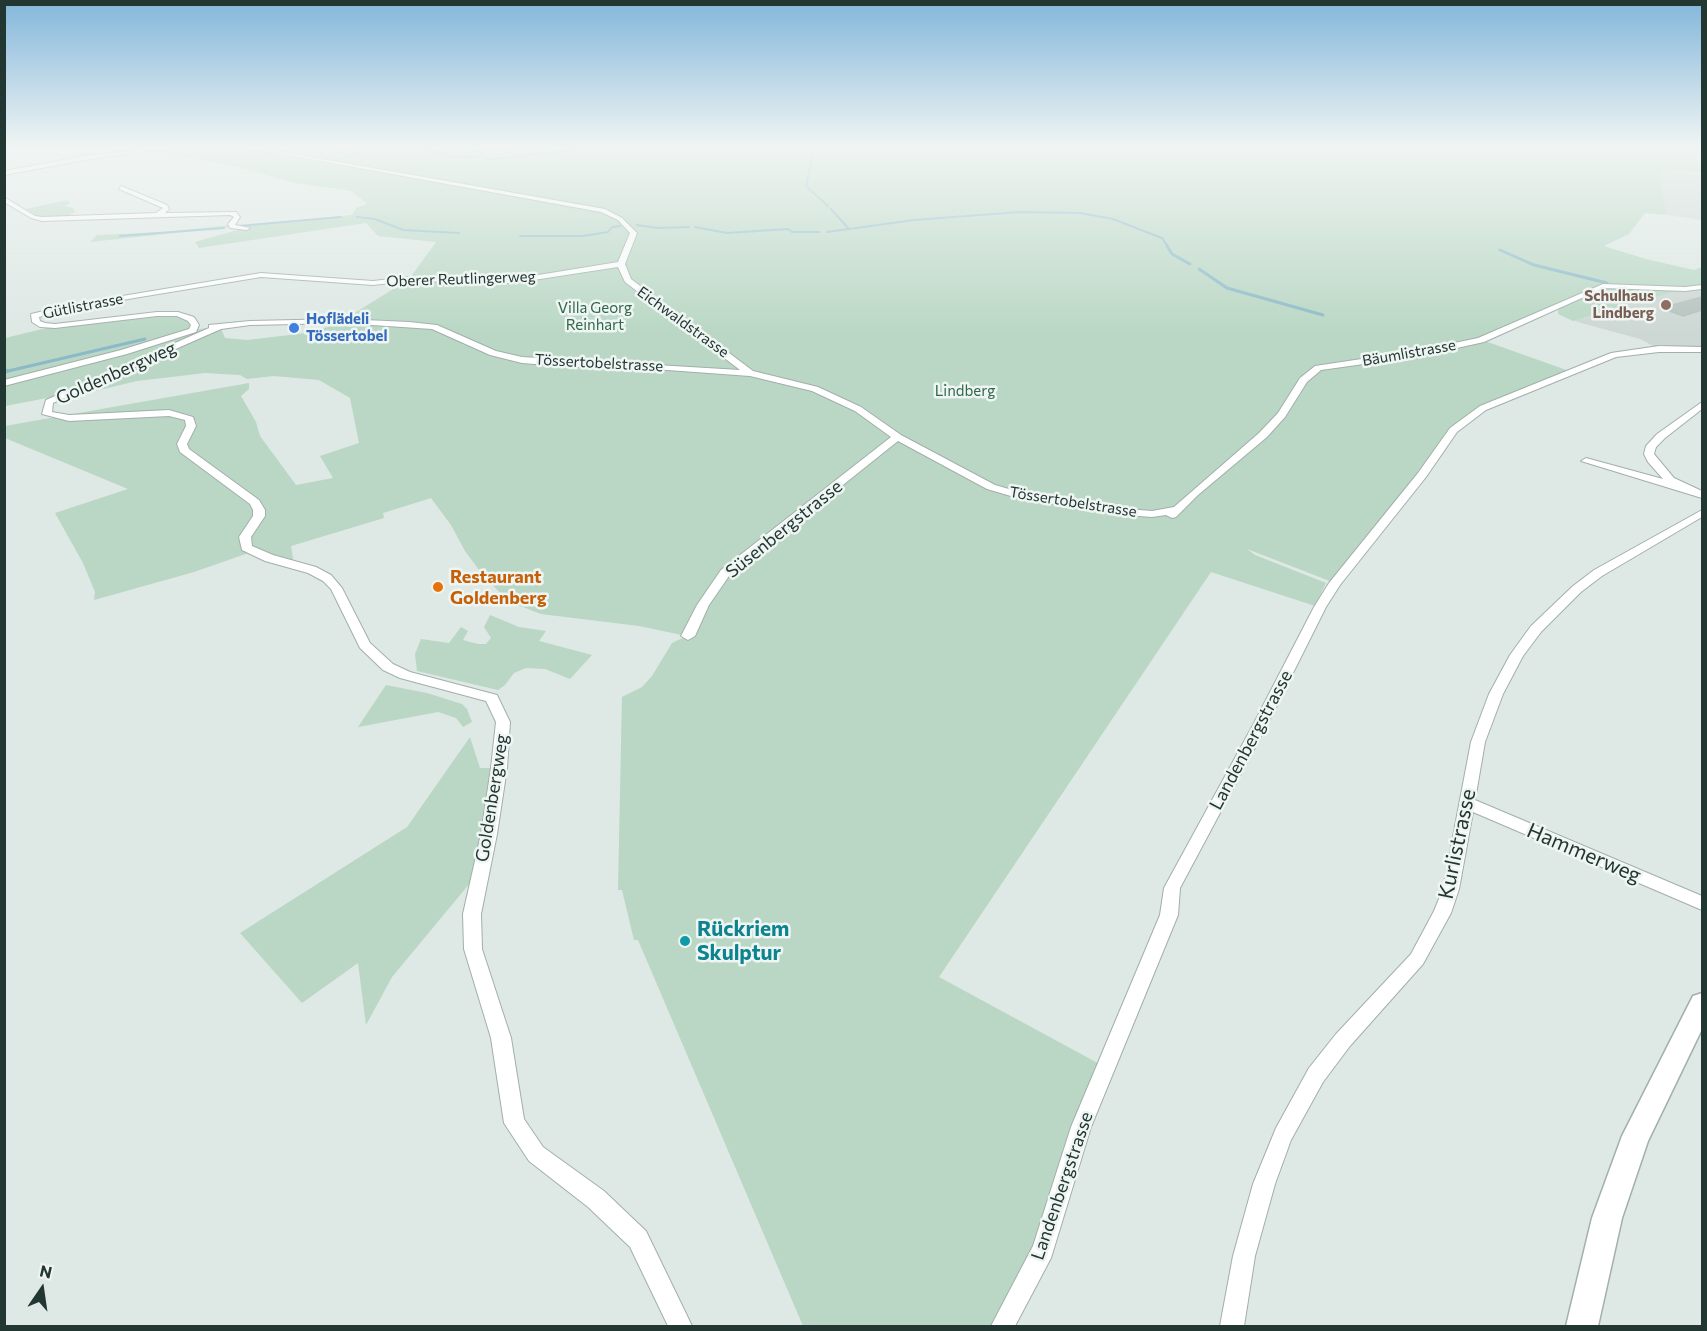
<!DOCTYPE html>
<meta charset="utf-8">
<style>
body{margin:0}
#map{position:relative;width:1707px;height:1331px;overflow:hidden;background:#dee8e4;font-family:Commissioner,sans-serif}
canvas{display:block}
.frame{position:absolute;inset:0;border:6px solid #223632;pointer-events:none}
.north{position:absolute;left:12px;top:1259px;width:60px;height:60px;-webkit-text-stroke:4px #eef5f2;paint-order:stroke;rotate:13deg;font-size:16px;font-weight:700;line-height:24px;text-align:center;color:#223632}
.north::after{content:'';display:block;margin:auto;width:21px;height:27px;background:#223632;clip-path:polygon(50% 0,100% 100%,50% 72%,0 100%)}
</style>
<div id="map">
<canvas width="1707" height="1331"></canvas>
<div class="frame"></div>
<div class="north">N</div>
</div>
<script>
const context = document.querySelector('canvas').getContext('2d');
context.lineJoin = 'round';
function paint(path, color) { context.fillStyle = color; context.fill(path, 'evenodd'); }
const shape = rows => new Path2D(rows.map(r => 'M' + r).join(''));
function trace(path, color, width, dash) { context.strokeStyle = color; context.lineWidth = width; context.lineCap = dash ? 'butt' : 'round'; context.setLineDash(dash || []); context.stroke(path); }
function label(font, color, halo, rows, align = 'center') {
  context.font = font + ' Commissioner,sans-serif'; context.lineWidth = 5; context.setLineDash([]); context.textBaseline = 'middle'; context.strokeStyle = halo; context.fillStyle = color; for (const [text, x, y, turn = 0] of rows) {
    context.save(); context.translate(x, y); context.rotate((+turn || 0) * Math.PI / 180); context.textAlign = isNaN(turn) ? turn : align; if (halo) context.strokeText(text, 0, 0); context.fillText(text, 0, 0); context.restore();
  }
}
paint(shape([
 [1659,169,1702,175,1702,220,1667,215],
 [1702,287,1702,350,1659,349,1640,339,1574,321,1685,289]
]), '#cdd7d3');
paint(shape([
 [145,148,1702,148,1701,173,1659,170,1667,215,1645,213,1629,234,1604,246,1646,259,1694,270,1702,267,1702,287,1685,289,1573,321,1558,314,1558,310,1562,307,1482,340,1572,372,1483,408,1459,425,1335,583,1247,549,1255,555,1326,583,1315,606,1211,572,939,977,1105,1067,1043,1250,1003,1326,803,1326,638,940,634,940,622,890,618,890,622,697,642,687,652,676,672,643,687,636,639,626,541,614,510,602,485,578,465,551,451,525,431,498,383,513,384,518,291,546,294,565,254,551,194,572,94,600,95,592,83,563,55,513,128,489,5,438,5,426,249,383,249,389,241,396,256,422,260,436,296,485,333,478,320,456,359,443,350,398,319,380,274,376,247,379,240,375,205,373,137,381,49,402,47,398,5,406,5,338,55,326,157,314,178,314,191,319,194,330,220,326,225,338,247,340,315,332,342,321,409,279,436,242,378,236,366,223,199,248,195,242,237,230,239,228,238,226,352,215,356,208,367,204,352,191,295,183,237,167,147,151],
 [68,200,70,203,65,206,73,208,75,212,67,216,42,218,25,209],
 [231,225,232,227,90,242,97,235,164,232],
 [490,615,519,627,546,631,539,641,592,655,570,679,545,669,526,668,514,673,505,685,498,690,417,671,415,654,421,639,449,643,461,627,468,631,463,640,478,644,486,644,491,638,484,627],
 [386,685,427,693,462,704,467,709,472,722,463,727,456,718,438,712,358,727],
 [470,737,480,768,499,768,480,871,392,977,366,1025,358,963,302,1003,240,933,407,827]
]), '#b9d7c4');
trace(shape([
 [423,148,449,155,447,157,487,157,486,160,579,149],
 [462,148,479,150,464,155],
 [811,148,813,152,806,186,828,206],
 [363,150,369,148],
 [337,161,359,152],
 [831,209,849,229],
 [357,217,375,219,403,230,459,233],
 [637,225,657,228,689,227],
 [238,226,341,217],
 [695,227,727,233,788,229,792,232,819,232],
 [827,232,914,220,1019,212,1080,213,1113,219,1162,238,1168,247],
 [120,236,224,228],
 [520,236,583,236,608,232,612,227,620,226]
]), '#8cb9c8', 2);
trace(shape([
 [1167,246,1172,254,1190,264],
 [1500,250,1534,265,1607,283],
 [1199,269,1227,288,1323,315],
 [4,372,145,339]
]), '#8cb9c8', 3);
trace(shape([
 [4,372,7,371]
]), '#8cb9c8', 4);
const building = shape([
 [1702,297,1702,310,1683,316,1661,308,1702,297]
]);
paint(building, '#b4c2be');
trace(building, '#b2c1bc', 1.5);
const minor = shape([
 [155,148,170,148,85,160,4,175,4,171,85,156,155,148],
 [249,148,260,148,605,209,622,218,637,233,625,264,631,279,753,371,818,387,861,407,901,435,995,485,1026,494,1126,509,1152,511,1174,507,1259,433,1278,413,1300,378,1315,366,1421,350,1478,338,1603,284,1685,287,1702,285,1702,289,1685,291,1604,288,1484,342,1421,356,1321,370,1307,382,1285,417,1267,437,1198,495,1176,517,1172,518,1166,515,1152,517,1126,515,1021,499,987,489,898,441,729,576,709,605,695,636,688,640,681,636,697,605,721,570,891,437,855,411,812,391,750,376,640,368,574,367,522,363,490,355,432,329,342,323,250,325,221,329,53,403,52,412,69,415,169,410,193,417,196,426,187,444,189,449,259,500,265,510,265,516,251,537,252,546,273,555,316,567,331,575,342,588,370,643,393,664,410,672,497,695,510,722,507,768,497,834,481,914,482,949,511,1038,524,1119,543,1147,604,1191,646,1231,692,1326,668,1326,630,1247,588,1207,529,1161,504,1123,491,1038,464,949,463,914,481,834,491,768,496,722,486,701,400,678,383,670,360,648,331,589,323,581,308,573,265,561,242,550,239,537,253,516,253,510,250,504,180,452,177,444,186,426,185,420,169,416,69,421,42,414,46,400,209,328,209,325,250,321,342,319,409,322,437,325,496,351,522,357,740,370,625,282,618,267,514,283,409,281,373,285,261,277,74,308,39,317,40,321,45,323,55,324,157,312,178,312,194,317,199,325,196,332,127,354,4,386,4,380,121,350,189,329,191,325,188,321,177,316,157,316,55,328,40,327,32,322,31,314,74,304,261,273,373,281,409,277,514,279,618,262,630,233,618,220,601,212,249,148],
 [121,186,167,205,169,209,165,213,236,212,240,217,235,225,250,228,247,230,230,228,228,224,234,217,230,215,42,221,31,218,4,202,4,197,35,216,42,217,156,213,163,208,119,189,121,186],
 [1659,346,1702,347,1702,352,1659,352,1616,357,1486,410,1457,432,1426,477,1340,585,1326,607,1267,725,1180,888,1178,915,1091,1127,1051,1258,1015,1326,991,1326,1033,1246,1071,1127,1160,915,1164,888,1253,725,1314,607,1329,583,1418,473,1450,428,1480,406,1611,353,1659,346],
 [1702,402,1702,409,1665,438,1656,447,1654,454,1674,478,1702,491,1702,498,1581,461,1586,458,1663,479,1648,462,1644,454,1646,446,1657,434,1702,402],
 [1702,510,1702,517,1602,576,1581,592,1541,632,1523,656,1503,694,1485,742,1475,800,1702,896,1702,910,1473,812,1459,889,1451,913,1423,964,1350,1046,1323,1082,1291,1140,1275,1184,1255,1256,1244,1326,1220,1326,1233,1256,1253,1184,1276,1128,1309,1068,1336,1034,1411,954,1434,911,1443,889,1471,742,1489,694,1510,655,1531,626,1573,586,1594,570,1702,510]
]);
const tertiary = shape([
 [1702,993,1702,1029,1648,1141,1622,1218,1598,1326,1566,1326,1592,1218,1622,1136,1693,996,1702,993]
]);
trace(minor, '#a2afab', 2);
trace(tertiary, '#a2afab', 3);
paint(minor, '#fff');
paint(tertiary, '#fff');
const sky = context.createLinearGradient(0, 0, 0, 334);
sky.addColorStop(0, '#83b6db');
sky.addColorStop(0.44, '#f0f5f3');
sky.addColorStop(1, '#f0f5f300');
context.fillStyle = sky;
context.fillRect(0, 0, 1707, 334);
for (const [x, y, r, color] of [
 [1666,305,6,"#8d6e63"],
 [294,328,6,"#3f7fe0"],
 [438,587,6,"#e8710a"],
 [685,941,6,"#0f9aa8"]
]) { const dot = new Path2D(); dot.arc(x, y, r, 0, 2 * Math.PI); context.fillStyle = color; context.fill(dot); trace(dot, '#eef5f2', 2); }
label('15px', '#223632', '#eef5f2', [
 ["Oberer Reutlingerweg",461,279,-2],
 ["Gütlistrasse",83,306,-11],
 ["Eichwaldstrasse",683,322,36],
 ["Bäumlistrasse",1409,353,-10],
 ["Tössertobelstrasse",599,363,3],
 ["Tössertobelstrasse",1073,502,9]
]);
label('bold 15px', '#785e54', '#eef5f2', [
 ["Schulhaus",1654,296],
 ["Lindberg",1654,313]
], 'right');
label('15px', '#31684b', '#eef5f2', [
 ["Villa Georg",595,308],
 ["Reinhart",595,325],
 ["Lindberg",965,391]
]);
label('bold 15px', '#366cbe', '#eef5f2', [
 ["Hoflädeli",306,319],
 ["Tössertobel",306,336]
], 'left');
label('18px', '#223632', '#eef5f2', [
 ["Goldenbergweg",116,373,-24],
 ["Süsenbergstrasse",784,529,-39],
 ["Landenbergstrasse",1251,740,-62],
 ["Goldenbergweg",492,798,-81],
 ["Landenbergstrasse",1062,1186,-71]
]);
label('bold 18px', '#c56008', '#eef5f2', [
 ["Restaurant",450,577],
 ["Goldenberg",450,598]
], 'left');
label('21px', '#223632', '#eef5f2', [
 ["Kurlistrasse",1457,844,-78],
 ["Hammerweg",1584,853,23]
]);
label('bold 21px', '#0d838f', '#eef5f2', [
 ["Rückriem",697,929],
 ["Skulptur",697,953]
], 'left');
</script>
